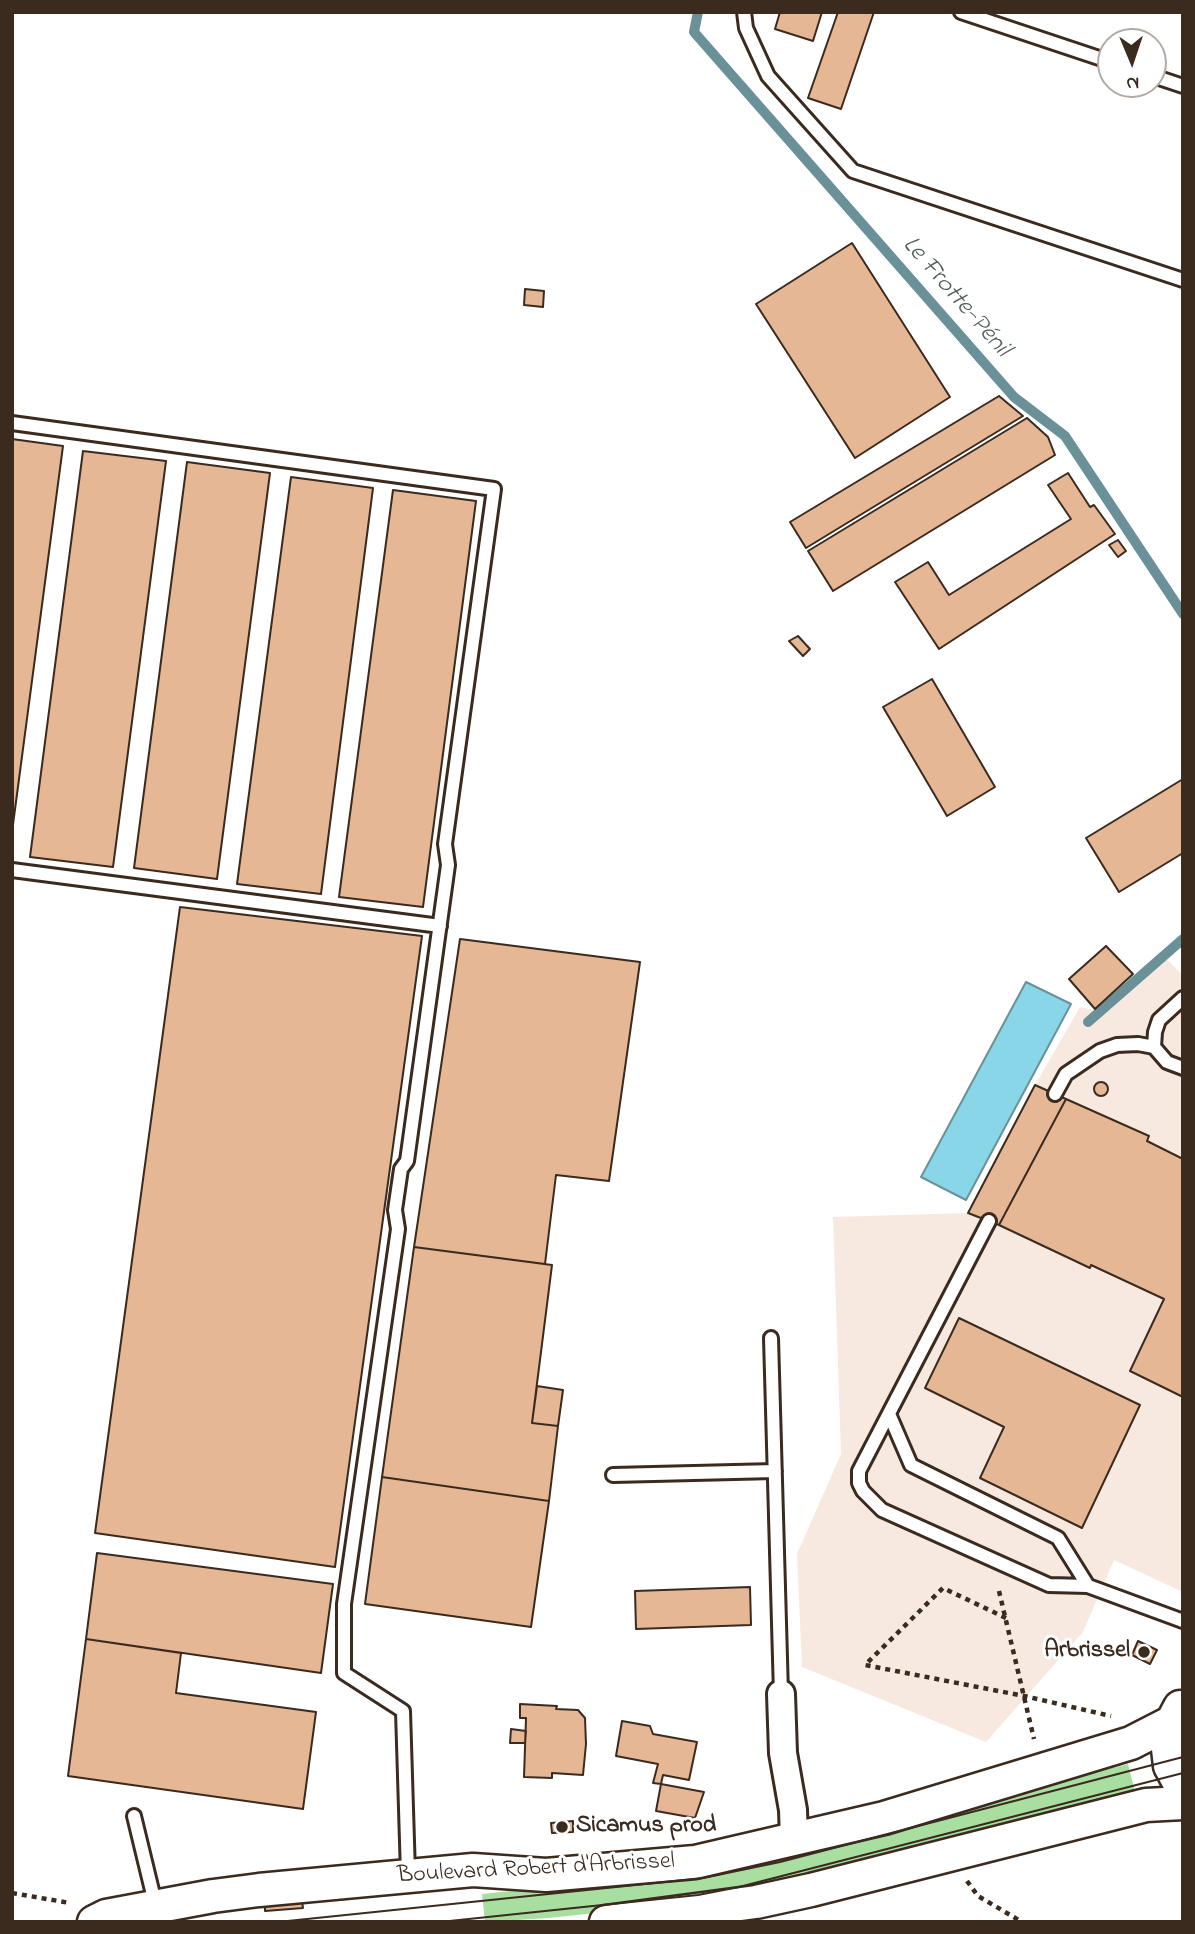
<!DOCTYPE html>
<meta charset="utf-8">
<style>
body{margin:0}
#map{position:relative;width:1195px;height:1934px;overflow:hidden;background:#fff;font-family:"Indie Flower",sans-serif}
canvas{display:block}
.frame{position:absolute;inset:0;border:14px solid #3b2a1e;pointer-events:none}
.north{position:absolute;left:1097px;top:28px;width:70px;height:70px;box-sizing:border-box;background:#fff;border:2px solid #b1aaa5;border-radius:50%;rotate:178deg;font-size:19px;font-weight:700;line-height:28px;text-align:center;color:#3b2a1e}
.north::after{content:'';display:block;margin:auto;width:24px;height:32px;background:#3b2a1e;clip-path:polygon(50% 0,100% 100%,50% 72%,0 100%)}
</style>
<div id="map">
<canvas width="1195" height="1934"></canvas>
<div class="frame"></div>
<div class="north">N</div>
</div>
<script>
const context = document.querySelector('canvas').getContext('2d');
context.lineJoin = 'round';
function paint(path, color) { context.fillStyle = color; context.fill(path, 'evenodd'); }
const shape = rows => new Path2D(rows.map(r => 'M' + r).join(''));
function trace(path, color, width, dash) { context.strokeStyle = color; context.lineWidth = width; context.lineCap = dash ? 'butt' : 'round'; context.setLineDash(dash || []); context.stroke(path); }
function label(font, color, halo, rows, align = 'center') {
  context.font = font + ' "Indie Flower",sans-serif'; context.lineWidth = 6; context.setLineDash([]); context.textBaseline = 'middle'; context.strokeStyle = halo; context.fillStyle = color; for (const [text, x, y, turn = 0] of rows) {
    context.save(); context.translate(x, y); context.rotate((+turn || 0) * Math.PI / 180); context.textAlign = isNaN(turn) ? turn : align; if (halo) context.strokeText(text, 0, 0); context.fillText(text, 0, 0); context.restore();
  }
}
paint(shape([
 [1160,952,1183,976,1183,1592,1114,1560,1083,1632,986,1742,802,1667,797,1554,841,1454,833,1217,968,1213,1035,1085,1080,1007,1097,1011]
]), '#f7e9df');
paint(shape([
 [1128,1764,1135,1792,772,1888,680,1904,549,1918,485,1922,482,1894,691,1872,877,1828]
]), '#a9dea1');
const water = shape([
 [1026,982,1071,1004,966,1200,921,1177,1026,982]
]);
paint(water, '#89d6e8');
trace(water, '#6a9197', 2);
trace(shape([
 [698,12,694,32,1014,397,1065,436,1183,614],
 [1088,1022,1183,939]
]), '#6a9197', 10);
const building = shape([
 [780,12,822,12,813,41,775,29,780,12],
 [838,12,874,12,841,109,808,98,838,12],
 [852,243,950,397,855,458,756,304,852,243],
 [525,289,544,291,543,307,524,305,525,289],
 [999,396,1023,416,806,548,790,522,999,396],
 [1027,418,1048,437,1055,455,833,591,808,551,1027,418],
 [12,439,63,446,12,832,12,439],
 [83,451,166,461,113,867,30,857,83,451],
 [187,462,270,473,217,879,134,868,187,462],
 [1068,473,1090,507,1094,505,1115,534,939,649,895,582,928,562,949,595,1071,519,1048,485,1068,473],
 [291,477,373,488,321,894,237,884,291,477],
 [393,490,476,501,423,907,339,897,393,490],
 [1118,540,1126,551,1118,557,1109,545,1118,540],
 [798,636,810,649,803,656,789,641,798,636],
 [932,679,995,787,947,816,883,707,932,679],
 [1183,779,1183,853,1119,892,1086,838,1183,779],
 [180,907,422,936,335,1567,95,1533,180,907],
 [460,939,640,962,609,1181,556,1175,545,1264,414,1247,460,939],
 [1106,946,1133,974,1095,1009,1069,979,1106,946],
 '1094 1089a7 7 0 1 1 14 0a7 7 0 1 1-14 0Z',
 [1035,1085,1066,1099,999,1225,968,1213,1035,1085],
 [1066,1099,1149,1136,1147,1141,1183,1159,1183,1397,1130,1371,1164,1299,1091,1265,1090,1268,999,1225,1066,1099],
 [414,1247,552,1265,532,1423,558,1426,549,1501,382,1477,414,1247],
 [959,1318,1140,1405,1082,1528,980,1478,1004,1427,925,1388,959,1318],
 [537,1386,563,1390,558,1426,532,1423,537,1386],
 [382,1477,549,1501,531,1627,365,1604,382,1477],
 [97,1553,333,1584,321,1673,86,1639,97,1553],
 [750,1587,751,1625,636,1629,635,1591,750,1587],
 [86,1639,181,1653,176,1693,316,1712,303,1809,68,1776,86,1639],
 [1138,1641,1157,1650,1150,1664,1132,1655,1138,1641],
 [520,1704,557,1706,556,1709,578,1710,585,1718,586,1744,583,1775,552,1773,552,1778,524,1777,526,1718,520,1718,520,1704],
 [622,1721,650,1726,653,1734,697,1742,689,1780,663,1775,661,1784,653,1783,658,1764,616,1756,622,1721],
 [511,1729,526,1731,525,1743,510,1743,511,1729],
 [661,1784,704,1792,695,1818,656,1811,661,1784],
 [573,1821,573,1832,552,1833,551,1823,573,1821],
 [597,1821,598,1830,581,1831,580,1822,597,1821],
 [302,1901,303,1908,265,1911,265,1904,302,1901]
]);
paint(building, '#e5b795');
trace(building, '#3b2a1e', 2);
const service = shape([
 [744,12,746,28,768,76,853,171,1183,280],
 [961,12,1111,62],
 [1153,76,1183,86],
 [12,423,494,489,445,844,448,865,407,1161,401,1169,395,1210,398,1229,344,1604,344,1673,403,1711,408,1874],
 [12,870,440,926],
 [1183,998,1159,1020,1155,1032,1154,1047,1167,1062,1183,1068],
 [1055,1094,1066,1074,1100,1051,1117,1045,1138,1044,1154,1047],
 [989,1221,859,1471,859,1483,863,1491,882,1510,1049,1585,1088,1586,1183,1621],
 [771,1338,781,1694],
 [889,1414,911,1465,1058,1538,1088,1586],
 [613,1475,775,1471],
 [134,1816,156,1907]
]);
const minor = shape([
 [781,1694,783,1753,793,1810,794,1839]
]);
const tertiary = shape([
 [1180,1707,1172,1722,1167,1740,1170,1766,1183,1790],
 [94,1922,106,1916,213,1896,259,1890,473,1870,546,1875,695,1862,884,1818,1131,1743,1172,1722],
 [606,1922,756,1902,811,1890,1146,1805,1183,1803]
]);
trace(service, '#3b2a1e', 18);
trace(minor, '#3b2a1e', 32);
trace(tertiary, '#3b2a1e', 37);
trace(shape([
 [999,1591,1034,1739],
 [1006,1618,943,1588,865,1665,1024,1696,1111,1716],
 [967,1881,978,1896,1022,1922],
 [12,1893,70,1903]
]), '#3b2a1e', 4.5, [5, 5]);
trace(service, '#fff', 12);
trace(minor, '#fff', 26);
trace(tertiary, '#fff', 32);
trace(shape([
 [278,1922,703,1878,780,1862,1183,1757],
 [440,1922,698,1895,739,1887,1183,1773]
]), '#3b2a1e', 2);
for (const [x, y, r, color] of [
 [1144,1652,7,"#3b2a1e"],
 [562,1827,7,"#3b2a1e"]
]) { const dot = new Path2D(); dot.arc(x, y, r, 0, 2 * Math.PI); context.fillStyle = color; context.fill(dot); trace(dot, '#fff', 2.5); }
label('bold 24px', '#3b2a1e', '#fff', [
 ["Arbrissel",1130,1652],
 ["Sicamus prod",576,1827,"left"]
], 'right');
label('24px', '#3b2a1e', '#fff', [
 ["Boulevard Robert d'Arbrissel",536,1870,-3]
]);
label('italic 26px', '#525e5b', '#fff', [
 ["Le Frotte-Pénil",955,298,49]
]);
</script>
